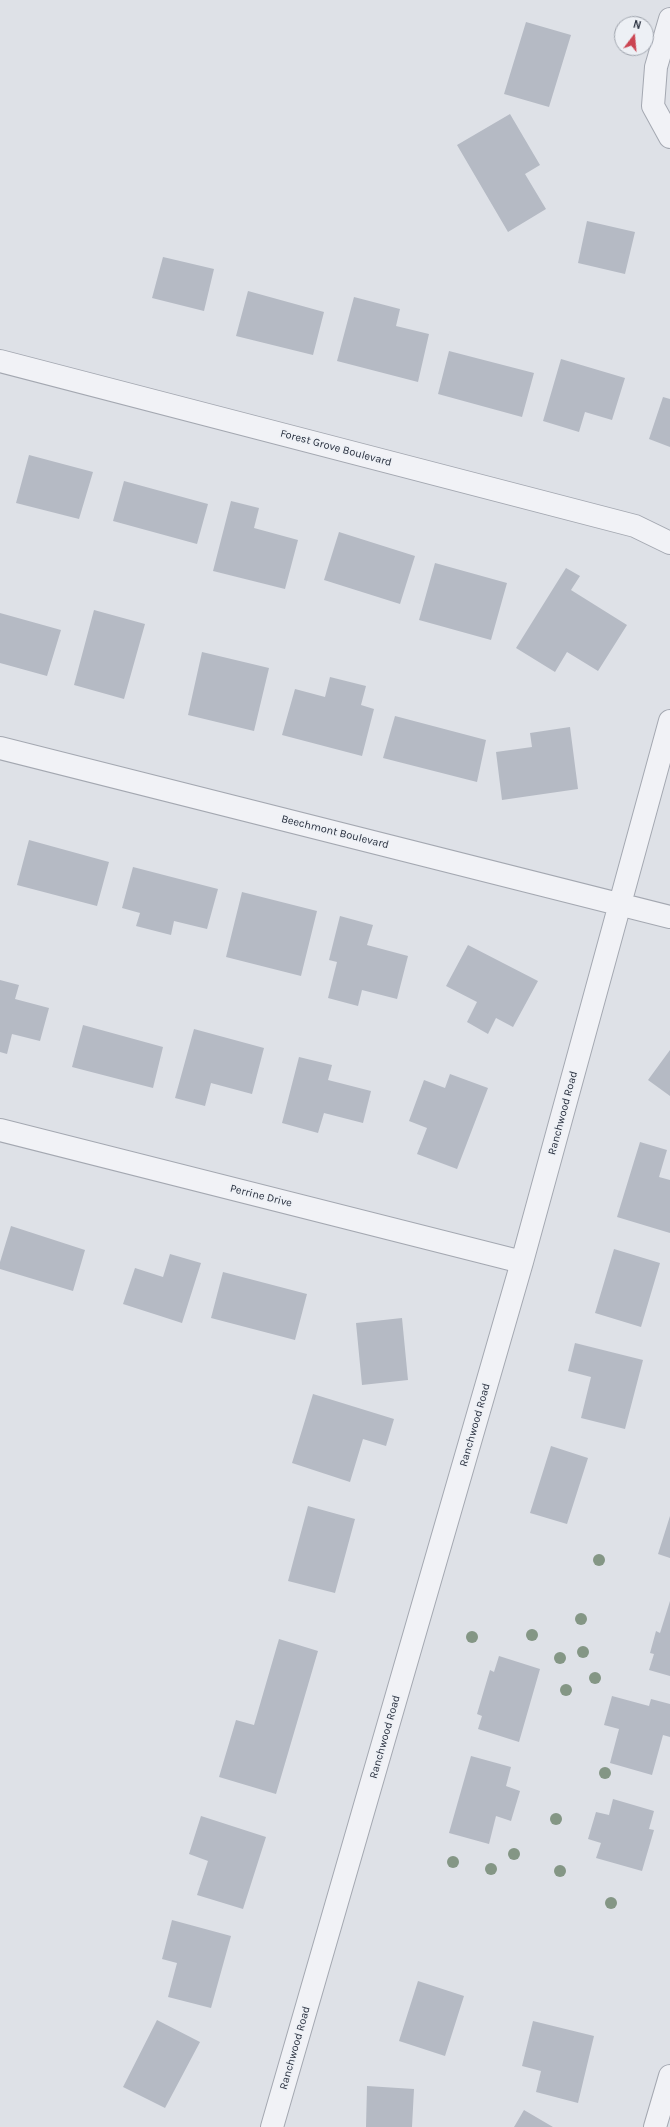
<!DOCTYPE html>
<style>
body{margin:0}
#map{position:relative;width:670px;height:2127px;overflow:hidden;background:#dee1e7;font-family:Karla,sans-serif}
canvas{display:block}
.north{position:absolute;left:614px;top:16px;width:40px;height:40px;box-sizing:border-box;background:#edf0f5;border:1px solid #9ea3ac;border-radius:50%;rotate:16deg;font-size:11px;font-weight:700;line-height:16px;text-align:center;color:#282f3e}
.north::after{content:'';display:block;margin:auto;width:14px;height:18px;background:#cb4552;clip-path:polygon(50% 0,100% 100%,50% 72%,0 100%)}
</style>
<div id="map">
<canvas width="670" height="2127"></canvas>
<div class="north">N</div>
</div>
<script>
const context = document.querySelector('canvas').getContext('2d');
context.lineJoin = 'round';
function paint(path, color) { context.fillStyle = color; context.fill(path, 'evenodd'); }
const shape = rows => new Path2D(rows.map(r => 'M' + r).join(''));
function trace(path, color, width, dash) { context.strokeStyle = color; context.lineWidth = width; context.lineCap = dash ? 'butt' : 'round'; context.setLineDash(dash || []); context.stroke(path); }
function label(font, color, halo, rows, align = 'center') {
  context.font = font + ' Karla,sans-serif'; context.lineWidth = 3; context.setLineDash([]); context.textBaseline = 'middle'; context.strokeStyle = halo; context.fillStyle = color; for (const [text, x, y, turn = 0] of rows) {
    context.save(); context.translate(x, y); context.rotate((+turn || 0) * Math.PI / 180); context.textAlign = isNaN(turn) ? turn : align; if (halo) context.strokeText(text, 0, 0); context.fillText(text, 0, 0); context.restore();
  }
}
paint(shape([
 [526,22,571,35,549,107,504,94],
 [510,114,540,165,525,174,546,209,508,232,457,145],
 [587,221,635,232,625,274,578,263],
 [163,257,214,269,204,311,152,298],
 [248,291,324,312,313,355,236,336],
 [354,297,400,309,396,326,429,334,418,382,337,361],
 [449,351,534,373,522,417,438,394],
 [561,359,625,378,612,420,585,412,579,432,543,421],
 [663,397,670,399,670,447,649,439],
 [29,455,93,472,79,519,16,503],
 [124,481,208,504,197,544,113,521],
 [231,501,259,508,254,528,298,540,285,589,213,571],
 [339,532,415,556,400,604,324,580],
 [435,563,507,583,491,640,419,620],
 [566,568,580,576,571,590,627,625,598,671,567,652,555,672,516,648],
 [94,610,145,624,124,699,74,685],
 [0,613,61,630,47,676,0,663],
 [202,652,269,668,254,731,188,715],
 [330,677,366,686,361,705,374,709,362,756,282,735,295,689,325,697],
 [395,716,486,740,477,782,383,758],
 [570,727,578,789,502,800,496,752,532,747,530,733],
 [29,840,109,862,97,906,17,885],
 [133,867,218,889,207,929,174,921,171,935,136,926,140,913,122,908],
 [242,892,317,911,301,976,226,957],
 [340,916,373,925,367,945,408,956,397,999,362,990,358,1006,328,998,337,962,329,960],
 [468,945,538,981,513,1027,496,1018,488,1034,467,1022,477,1002,446,986],
 [0,980,19,985,15,999,49,1008,40,1041,12,1034,7,1054,0,1052],
 [83,1025,163,1047,153,1088,72,1067],
 [194,1029,264,1048,252,1094,211,1083,205,1106,175,1098],
 [670,1050,670,1096,648,1080],
 [299,1057,332,1065,328,1080,371,1091,363,1123,324,1113,318,1133,282,1123],
 [450,1074,488,1088,457,1169,417,1154,427,1128,409,1121,424,1080,445,1088],
 [640,1142,667,1150,659,1177,670,1180,670,1233,617,1217],
 [11,1226,85,1250,73,1291,0,1269,0,1262],
 [614,1249,660,1263,641,1327,595,1313],
 [170,1254,201,1263,182,1323,123,1304,135,1268,163,1277],
 [223,1272,307,1294,295,1340,211,1318],
 [402,1318,408,1380,362,1385,356,1323],
 [575,1343,643,1360,625,1429,581,1418,591,1377,568,1371],
 [313,1394,394,1419,386,1446,363,1439,350,1482,292,1463],
 [551,1446,588,1458,567,1524,530,1513],
 [308,1506,355,1519,335,1593,288,1581],
 [670,1516,670,1558,658,1554],
 [670,1601,670,1676,649,1670,654,1654,650,1653,656,1631,660,1633],
 [279,1639,318,1651,276,1794,219,1777,236,1720,254,1725],
 [499,1656,540,1669,519,1742,478,1729,482,1716,477,1714,490,1670,494,1672],
 [612,1696,649,1706,651,1699,670,1704,670,1737,663,1735,652,1775,610,1763,619,1729,604,1725],
 [471,1756,511,1767,506,1786,520,1791,511,1821,496,1816,489,1844,449,1833],
 [613,1799,654,1811,649,1829,654,1830,642,1871,596,1858,601,1843,588,1839,596,1812,609,1815],
 [201,1816,266,1837,243,1909,197,1895,208,1861,189,1854],
 [172,1920,231,1936,211,2008,168,1997,177,1963,162,1959],
 [418,1981,464,1996,445,2056,399,2041],
 [157,2020,200,2042,165,2108,123,2087],
 [533,2021,594,2036,578,2103,536,2092,541,2071,522,2066],
 [367,2086,414,2089,412,2127,366,2127],
 [524,2110,553,2127,514,2127]
]), '#b5bac4');
const minor = shape([
 [670,19,656,67,653,106,670,137],
 [0,361,635,526,670,543],
 [0,748,670,917],
 [0,1130,522,1262],
 [272,2127,522,1262,670,721],
 [655,2127,670,2076]
]);
trace(minor, '#a4a8b1', 24);
trace(minor, '#f1f2f6', 22);
context.fillStyle = '#849685';
for (const [x, y] of [
 [599,1560],
 [581,1619],
 [532,1635],
 [472,1637],
 [583,1652],
 [560,1658],
 [595,1678],
 [566,1690],
 [605,1773],
 [556,1819],
 [514,1854],
 [453,1862],
 [491,1869],
 [560,1871],
 [611,1903]
]) { context.beginPath(); context.arc(x, y, 6, 0, 2 * Math.PI); context.fill(); }
label('11px', '#282f3e', '#edf0f5', [
 ["Forest Grove Boulevard",336,448,15],
 ["Beechmont Boulevard",335,832,14],
 ["Ranchwood Road",563,1113,-75],
 ["Perrine Drive",261,1196,14],
 ["Ranchwood Road",475,1425,-74],
 ["Ranchwood Road",385,1737,-74],
 ["Ranchwood Road",295,2048,-74]
]);
</script>
